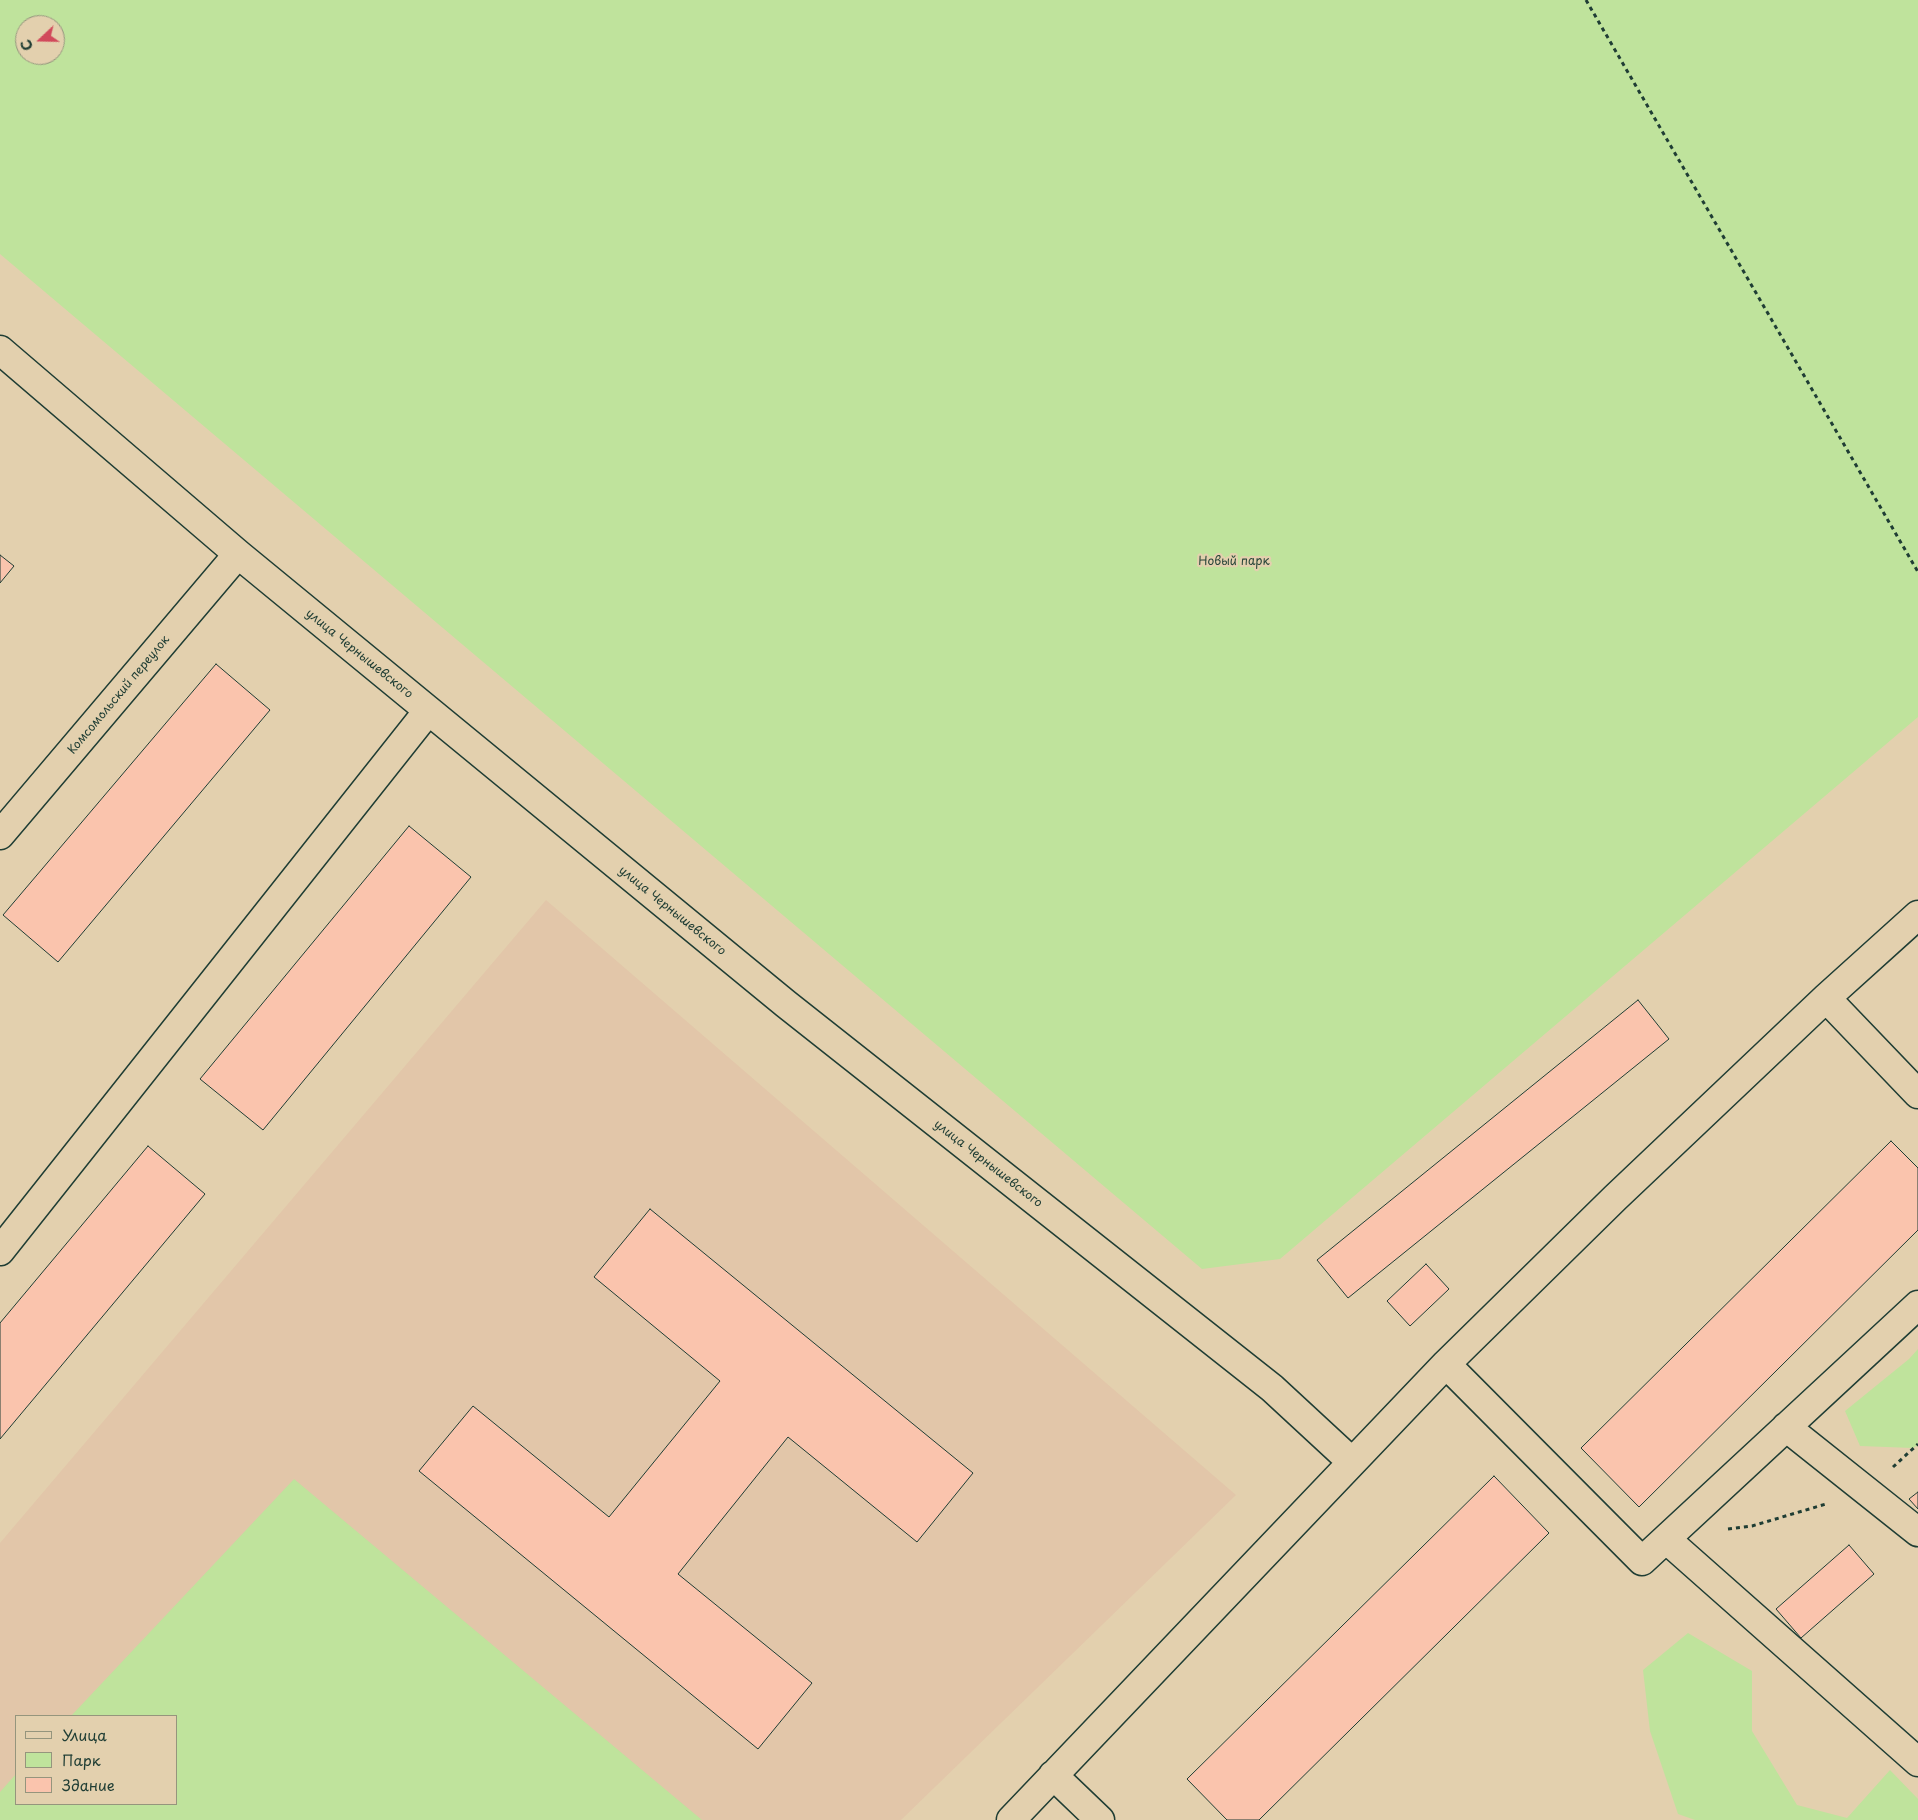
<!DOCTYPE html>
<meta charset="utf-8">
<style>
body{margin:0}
#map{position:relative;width:1918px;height:1820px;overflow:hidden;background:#e3d0ae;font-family:"Playpen Sans",sans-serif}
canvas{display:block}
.legend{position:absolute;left:15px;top:1715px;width:162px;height:90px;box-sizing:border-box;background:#e3d0ae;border:1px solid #95957d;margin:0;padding:6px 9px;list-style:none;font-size:15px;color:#1f3d34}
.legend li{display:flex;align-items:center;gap:10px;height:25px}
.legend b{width:25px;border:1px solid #95957d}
.north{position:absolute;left:15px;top:15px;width:50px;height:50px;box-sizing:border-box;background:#e3d0ae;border:1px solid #95957d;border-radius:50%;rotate:249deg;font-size:14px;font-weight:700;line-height:20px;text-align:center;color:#1f3d34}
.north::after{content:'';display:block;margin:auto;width:18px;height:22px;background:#d1495b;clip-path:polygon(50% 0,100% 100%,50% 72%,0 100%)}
</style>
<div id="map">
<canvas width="1918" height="1820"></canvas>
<ul class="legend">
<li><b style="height:6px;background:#e3d0ae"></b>Улица</li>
<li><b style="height:14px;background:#bfe39c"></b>Парк</li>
<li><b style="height:14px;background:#fac4ad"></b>Здание</li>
</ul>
<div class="north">С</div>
</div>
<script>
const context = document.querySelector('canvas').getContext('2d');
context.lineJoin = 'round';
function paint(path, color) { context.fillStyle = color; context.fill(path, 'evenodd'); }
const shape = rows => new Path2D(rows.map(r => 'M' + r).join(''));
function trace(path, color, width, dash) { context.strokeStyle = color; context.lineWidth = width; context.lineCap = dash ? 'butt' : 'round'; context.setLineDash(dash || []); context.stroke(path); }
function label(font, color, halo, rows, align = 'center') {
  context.font = font + ' "Playpen Sans",sans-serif'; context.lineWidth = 4.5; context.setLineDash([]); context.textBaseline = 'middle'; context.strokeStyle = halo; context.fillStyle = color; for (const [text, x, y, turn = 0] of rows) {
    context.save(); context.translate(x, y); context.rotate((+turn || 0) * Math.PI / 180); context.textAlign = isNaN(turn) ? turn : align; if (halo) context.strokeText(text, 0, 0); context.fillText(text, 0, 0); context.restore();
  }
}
paint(shape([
 [546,900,1236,1495,901,1820,0,1820,0,1543],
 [16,1716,176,1716,176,1804,16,1804]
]), '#e2c6a9');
paint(shape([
 [0,0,1918,0,1918,717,1280,1259,1202,1269,0,254],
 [25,25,55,25,55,55,25,55],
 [1918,1349,1918,1445,1913,1448,1860,1446,1845,1411,1909,1359],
 [294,1479,702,1820,0,1820,0,1792,16,1774,16,1804,176,1804,176,1716,71,1716],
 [1688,1633,1752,1671,1752,1731,1797,1805,1847,1818,1890,1770,1918,1799,1918,1820,1695,1820,1678,1814,1650,1731,1643,1670]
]), '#bfe39c');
const building = shape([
 [0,555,14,566,0,583,0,555],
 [216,664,270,710,58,962,3,915,216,664],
 [409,826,471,877,263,1130,200,1079,409,826],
 [1638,1000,1669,1039,1348,1298,1317,1260,1638,1000],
 [1891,1141,1918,1168,1918,1230,1639,1507,1581,1448,1891,1141],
 [148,1146,205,1194,0,1439,0,1323,148,1146],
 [650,1209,973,1473,917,1542,788,1437,678,1574,812,1683,758,1749,419,1471,473,1406,609,1517,720,1381,594,1277,650,1209],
 [1426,1264,1449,1289,1410,1326,1387,1301,1426,1264],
 [1494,1476,1549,1533,1259,1820,1227,1820,1187,1779,1494,1476],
 [1918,1492,1918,1509,1909,1499,1918,1492],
 [1849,1545,1874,1574,1801,1638,1776,1609,1849,1545]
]);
paint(building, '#fac4ad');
trace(building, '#1f3d34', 1);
const minor = shape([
 [0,350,238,554,786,1004,1272,1388,1352,1462],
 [0,835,238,554],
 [1826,998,1918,1094],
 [0,1251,428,711],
 [1446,1364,1642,1561,1918,1305],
 [1786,1427,1918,1532],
 [1666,1539,1918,1762],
 [1053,1775,1100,1820],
 [1011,1820,1446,1364,1615,1198,1826,998,1918,915]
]);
trace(minor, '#1f3d34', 31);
trace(shape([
 [1586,0,1918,572],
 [1893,1467,1918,1444],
 [1728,1529,1752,1526,1826,1504]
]), '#1f3d34', 3, [4, 4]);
trace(minor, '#e3d0ae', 28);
label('12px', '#274539', '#e3d0ae', [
 ["Новый парк",1234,562]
]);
label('12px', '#1f3d34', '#e3d0ae', [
 ["улица Чернышевского",359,654,39],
 ["Комсомольский переулок",119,695,-50],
 ["улица Чернышевского",672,911,39],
 ["улица Чернышевского",988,1164,38]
]);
</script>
